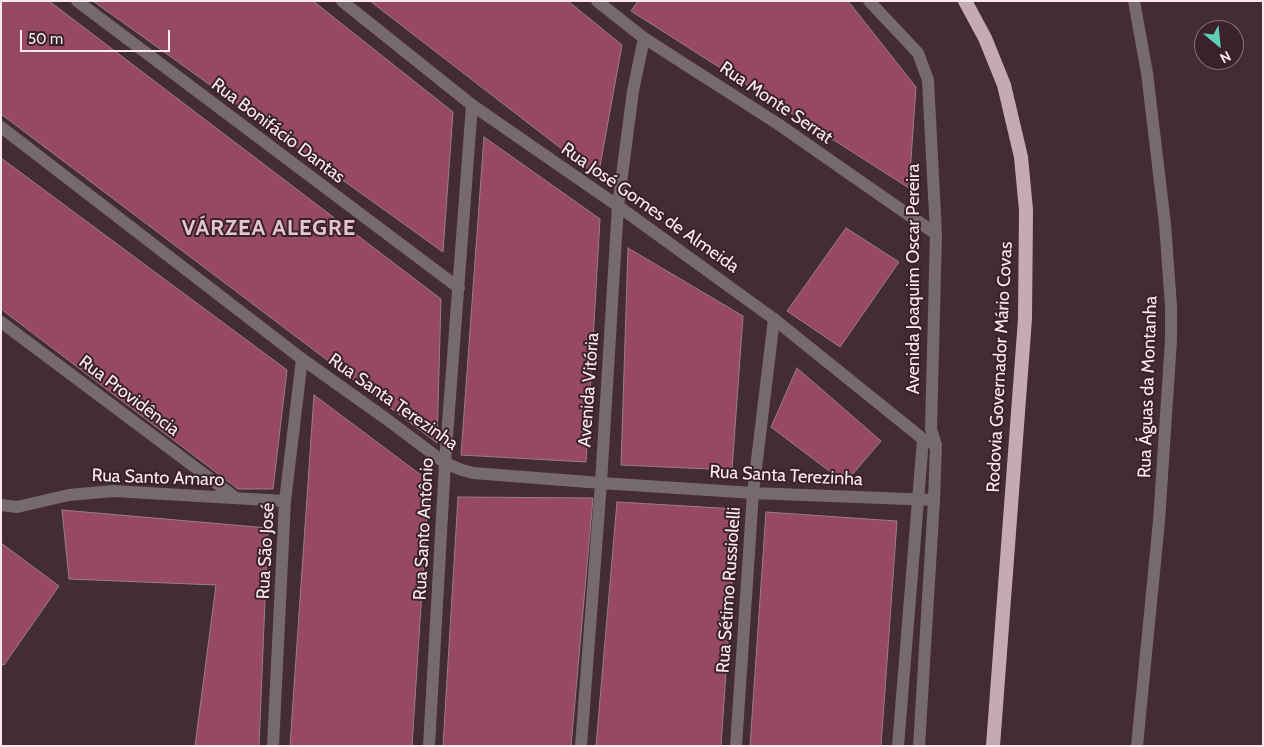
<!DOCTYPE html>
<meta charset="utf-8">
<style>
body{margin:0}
#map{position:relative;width:1264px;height:747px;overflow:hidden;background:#442c34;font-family:Cabin,sans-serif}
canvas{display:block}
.frame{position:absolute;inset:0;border:2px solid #fae9ee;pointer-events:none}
.north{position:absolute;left:1194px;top:20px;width:50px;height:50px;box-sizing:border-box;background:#39222a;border:1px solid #867278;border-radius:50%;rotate:152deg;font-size:14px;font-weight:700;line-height:20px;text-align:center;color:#fae9ee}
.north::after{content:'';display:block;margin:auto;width:18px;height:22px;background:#5eceb8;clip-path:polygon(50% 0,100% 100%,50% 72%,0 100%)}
.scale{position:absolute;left:20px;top:30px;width:150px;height:22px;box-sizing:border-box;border:2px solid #fae9ee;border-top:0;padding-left:6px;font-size:15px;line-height:18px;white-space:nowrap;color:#fae9ee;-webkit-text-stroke:4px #39222a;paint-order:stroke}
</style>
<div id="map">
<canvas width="1264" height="747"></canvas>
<div class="frame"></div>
<div class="north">N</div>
<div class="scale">50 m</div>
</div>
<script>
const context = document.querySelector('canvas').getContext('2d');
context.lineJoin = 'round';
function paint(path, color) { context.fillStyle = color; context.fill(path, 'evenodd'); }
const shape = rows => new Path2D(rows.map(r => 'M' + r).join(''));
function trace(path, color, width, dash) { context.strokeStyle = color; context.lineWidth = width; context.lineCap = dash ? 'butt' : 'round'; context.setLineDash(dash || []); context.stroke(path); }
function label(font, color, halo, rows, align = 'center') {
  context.font = font + ' Cabin,sans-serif'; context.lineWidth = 4; context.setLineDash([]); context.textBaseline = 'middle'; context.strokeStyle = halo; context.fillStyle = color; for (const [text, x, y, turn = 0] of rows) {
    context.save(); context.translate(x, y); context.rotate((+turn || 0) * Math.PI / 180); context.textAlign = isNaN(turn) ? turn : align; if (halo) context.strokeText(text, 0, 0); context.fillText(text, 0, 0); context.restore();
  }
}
const building = shape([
 [1,1,49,1,441,299,437,443,1,114,1,1],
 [93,1,313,1,453,112,443,252,93,1],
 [370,1,568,1,622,45,598,177,370,1],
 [638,1,848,1,916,87,909,188,631,11,638,1],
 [484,137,600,219,586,462,461,455,484,137],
 [1,158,287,370,273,489,238,489,1,309,1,158],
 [846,228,899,262,840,347,787,311,846,228],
 [628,248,743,316,732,470,621,465,628,248],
 [797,368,881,441,845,483,771,427,797,368],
 [314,395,429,481,412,746,290,746,314,395],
 [458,497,593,498,571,746,443,746,458,497],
 [617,502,737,509,721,746,596,746,617,502],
 [62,510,268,528,259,746,195,746,216,585,69,579,62,510],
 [766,512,897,521,881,746,750,746,766,512],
 [1,543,59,586,4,665,1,664,1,543]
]);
paint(building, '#964865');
trace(building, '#9b7e87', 1);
trace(shape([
 [77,1,459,288],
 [597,1,644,38,778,124,936,234],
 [869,1,918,53,928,80,936,234,931,429,936,445],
 [1134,1,1147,73,1165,224,1171,306,1171,340,1159,521,1137,746],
 [1,127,302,359,385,418,445,463,462,470,473,473,601,483,753,493,934,500],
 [1,322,236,498],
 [1,505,17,507,69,495,113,491,285,501],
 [273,746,285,501,302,359],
 [429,746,445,463,472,105],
 [581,746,601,483,618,206,633,91,644,38],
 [736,746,753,493,774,319]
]), '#776a6e', 12);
trace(shape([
 [342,1,472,105,618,206,774,319,923,439,936,445,934,500,919,746],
 [898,746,923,439]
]), '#776a6e', 12);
trace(shape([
 [965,1,985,38,1004,85,1021,157,1026,210,1025,319,993,746]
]), '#c6aab2', 14);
label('18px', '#fae9ee', '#39222a', [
 ["Rua Monte Serrat",776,103,34],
 ["Rua Bonifácio Dantas",278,131,37],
 ["Rua José Gomes de Almeida",650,208,35],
 ["Avenida Joaquim Oscar Pereira",914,279,-90],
 ["Rodovia Governador Mário Covas",1000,367,-87],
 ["Rua Águas da Montanha",1148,387,-88],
 ["Avenida Vitória",589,390,-86],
 ["Rua Providência",129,396,37],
 ["Rua Santa Terezinha",393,402,35],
 ["Rua Santa Terezinha",786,476,3],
 ["Rua Santo Amaro",158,478,2],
 ["Rua Santo Antônio",424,529,-87],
 ["Rua São José",266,551,-87],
 ["Rua Sétimo Russiolelli",729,590,-86]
]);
context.letterSpacing = '1px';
label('bold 22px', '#e4c4cd', '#39222a', [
 ["VÁRZEA ALEGRE",269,229]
]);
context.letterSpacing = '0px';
</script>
